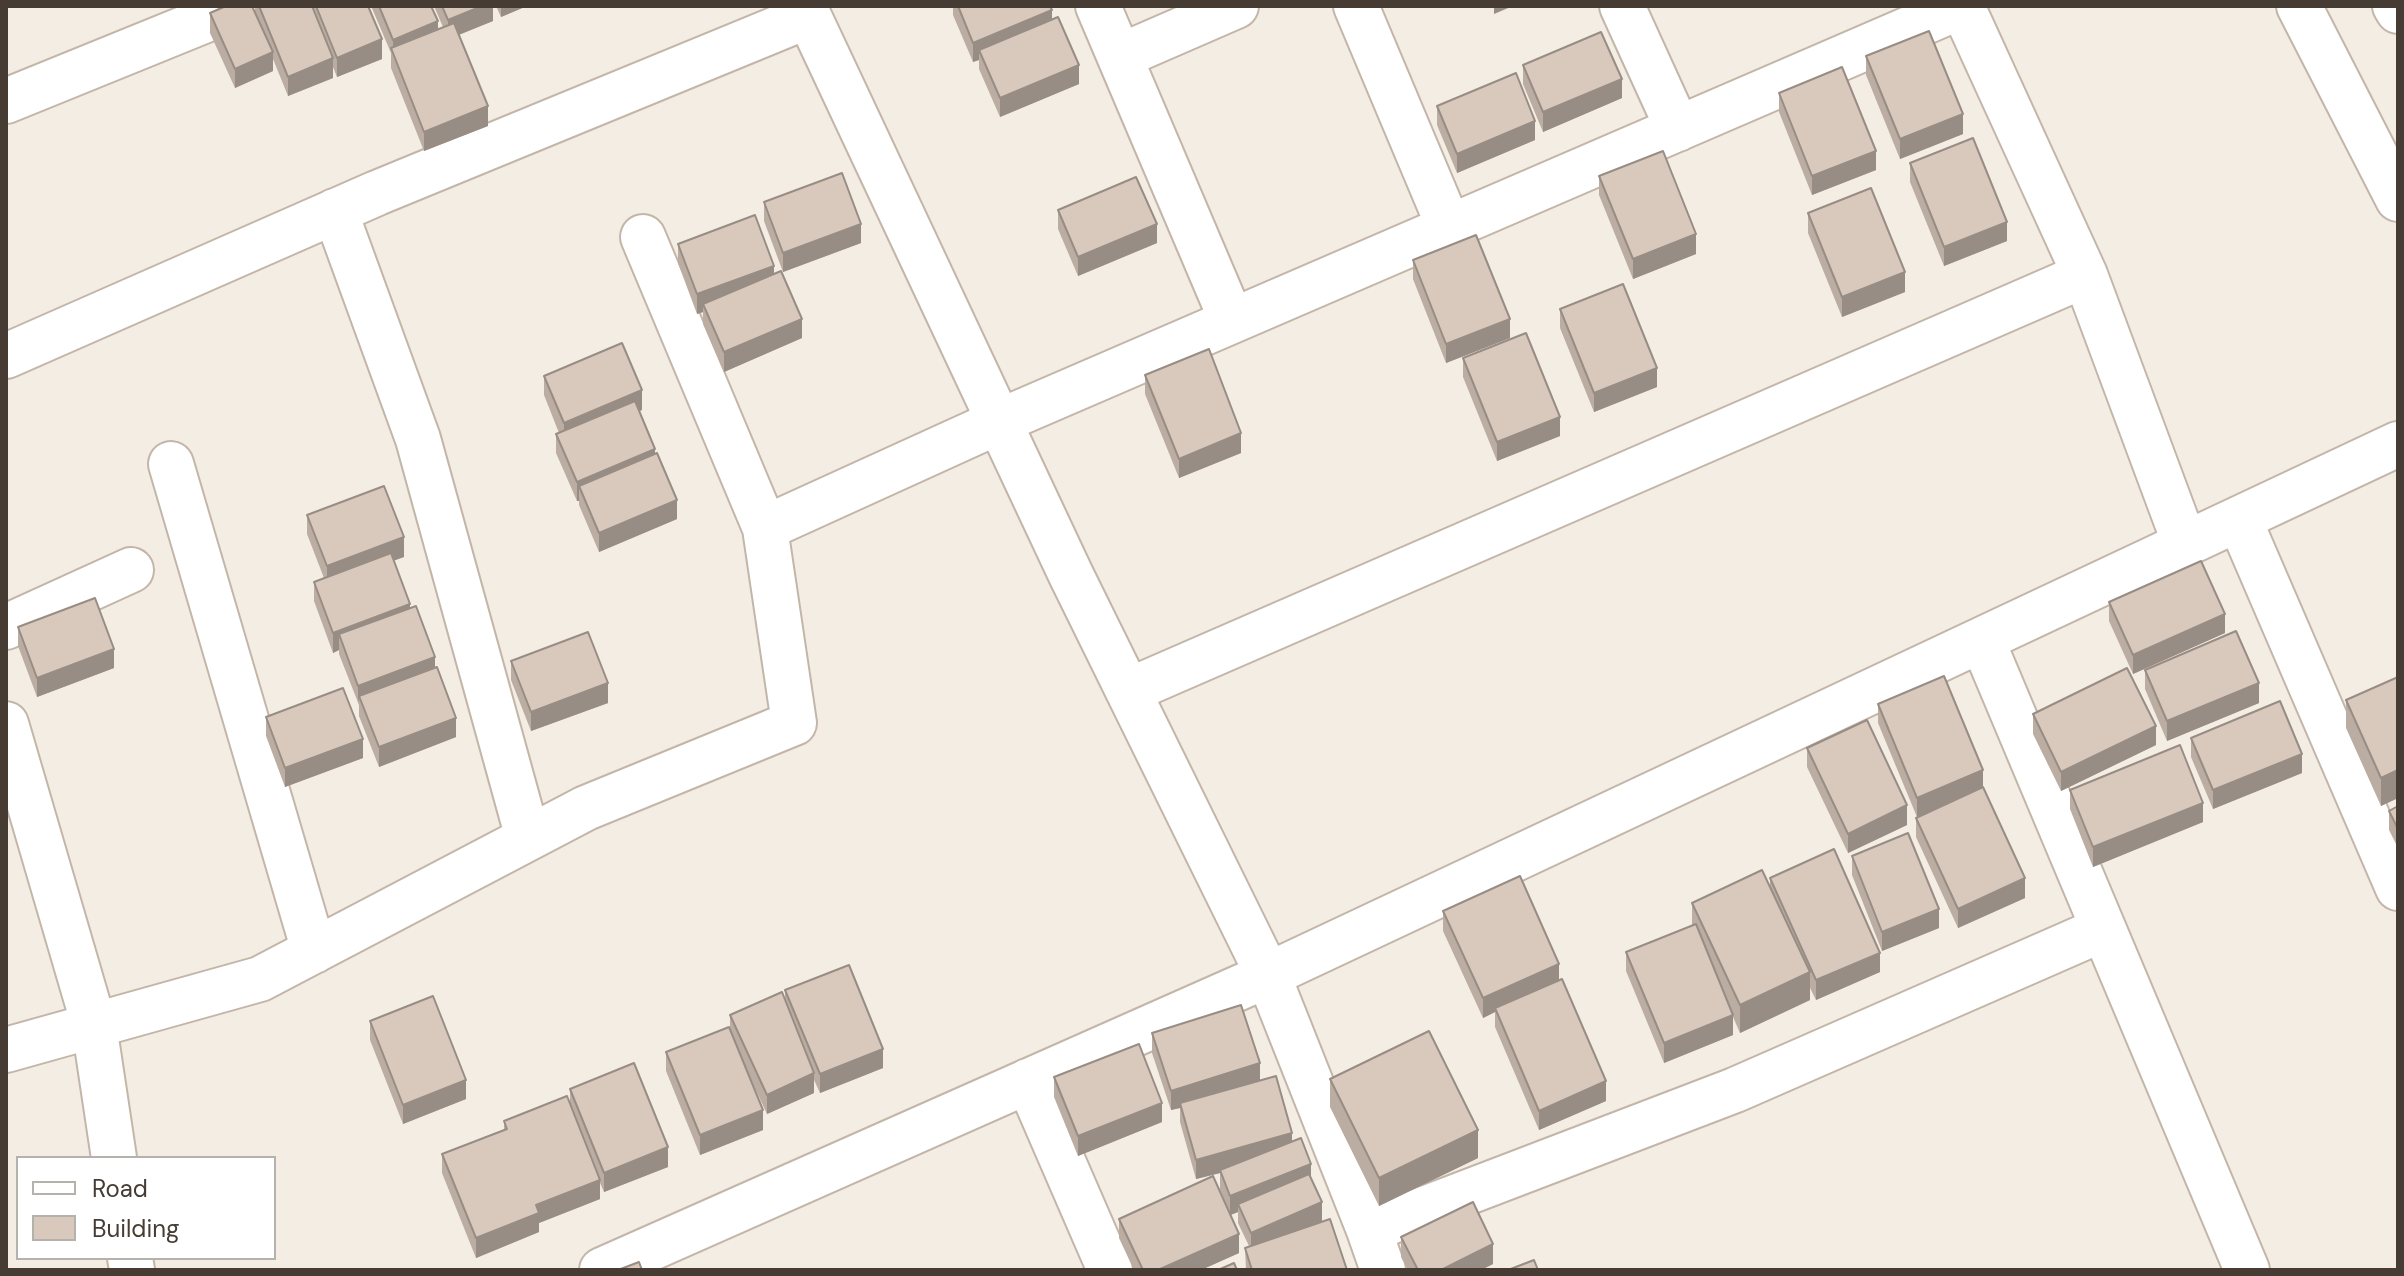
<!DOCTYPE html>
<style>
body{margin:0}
#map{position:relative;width:2404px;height:1276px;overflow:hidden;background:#f4ede4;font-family:"DM Sans",sans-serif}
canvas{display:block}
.frame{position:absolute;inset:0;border:8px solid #463c33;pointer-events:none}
.legend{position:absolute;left:16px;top:1156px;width:260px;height:104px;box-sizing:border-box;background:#fff;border:2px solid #b5b1ad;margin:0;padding:10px 14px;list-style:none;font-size:24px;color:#463c33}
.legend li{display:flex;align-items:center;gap:16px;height:40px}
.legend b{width:40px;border:2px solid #b5b1ad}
</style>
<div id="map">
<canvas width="2404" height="1276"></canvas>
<div class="frame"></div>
<ul class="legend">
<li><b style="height:10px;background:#fff"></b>Road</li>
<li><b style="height:22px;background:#d9c9bc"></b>Building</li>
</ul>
</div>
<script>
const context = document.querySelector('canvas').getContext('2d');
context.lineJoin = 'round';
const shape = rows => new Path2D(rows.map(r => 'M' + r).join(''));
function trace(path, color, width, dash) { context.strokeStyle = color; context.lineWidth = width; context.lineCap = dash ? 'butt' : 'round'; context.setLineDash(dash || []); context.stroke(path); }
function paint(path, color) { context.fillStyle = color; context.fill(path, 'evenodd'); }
const minor = shape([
 [804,6,1071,575,1268,975,1369,1230,1735,1090,2103,929],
 [1098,6,1232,321],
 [1356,6,1449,227],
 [1622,6,1678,129],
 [1121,56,1236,6],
 [6,101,240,6],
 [335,211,418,439,528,838],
 [643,237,765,528],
 [6,356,377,193,808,16],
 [171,464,314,951],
 [2239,519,2398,888],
 [6,627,131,570],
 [1982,640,2247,1270],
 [1128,691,2085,275],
 [6,724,94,1025,114,1158],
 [6,1050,260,979,586,808,794,723,765,528,998,422,1962,6,2085,275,2185,544],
 [1028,1081,1110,1270],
 [1369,1230,1383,1270],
 [130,1258,132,1270],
 [602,1270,1268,975,2398,444]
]);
const tertiary = shape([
 [2299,6,2398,199],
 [2395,6,2398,11]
]);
trace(minor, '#c3b6a9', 48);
trace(tertiary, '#c3b6a9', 48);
trace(minor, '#fff', 44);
trace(tertiary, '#fff', 44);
paint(shape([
 [255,6,368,6,382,59,337,77,333,67,333,78,288,96,273,59,273,71,235,88,210,33,210,13,255,11],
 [371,6,431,6,438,30,443,27,434,6,493,6,493,21,459,35,488,126,424,151,391,68,391,53],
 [496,6,527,6,501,17],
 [948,6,1050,6,1052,20,1079,84,1000,117,979,69,979,60,973,62,953,15,953,6,949,8],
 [1866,56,1963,134,1900,159,1866,75],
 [1523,65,1622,98,1543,132,1523,84],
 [1779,93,1876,170,1812,195,1779,112],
 [1437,106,1535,140,1457,173,1437,125],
 [1910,163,2007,241,1944,266,1910,182],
 [1599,176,1696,254,1633,279,1599,195],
 [764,202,861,243,783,272,764,221],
 [1058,210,1157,243,1078,276,1058,229],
 [1808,213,1905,292,1842,317,1808,233],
 [678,244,774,274,802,338,724,372,703,324,703,312,697,314,678,263],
 [1413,260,1510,338,1446,363,1413,279],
 [1560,309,1657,387,1594,412,1560,328],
 [1463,358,1560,436,1497,461,1463,377],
 [1145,375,1241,453,1179,478,1145,394],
 [544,376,642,410,639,411,677,519,599,552,579,505,579,501,577,501,556,453,556,434,559,433,544,395],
 [307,515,404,557,394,560,410,608,435,668,456,737,379,767,359,716,359,705,339,654,339,650,333,653,314,601,314,582,324,578,307,534],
 [2109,602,2225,633,2133,674,2109,621],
 [18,627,114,668,37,697,18,646],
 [511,661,608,703,531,731,511,680],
 [2145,670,2259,703,2167,741,2145,689],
 [2398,677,2398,798,2381,806,2346,728,2346,700],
 [1878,704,1983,789,2025,898,1958,928,1916,837,1916,818,1928,812,1917,817,1878,723],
 [2033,714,2156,745,2061,791,2033,734],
 [266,717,363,758,285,787,266,736],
 [2191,738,2302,773,2213,809,2191,757],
 [1807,748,1907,825,1848,853,1807,767],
 [2070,790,2203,822,2093,867,2070,809],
 [2398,806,2398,848,2389,830,2389,811],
 [1852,856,1939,928,1882,951,1852,875],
 [1770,878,1880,972,1816,1000,1810,988,1810,1000,1740,1033,1733,1017,1733,1035,1664,1063,1626,971,1626,952,1692,926,1692,903,1770,887],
 [1443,911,1559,980,1606,1101,1539,1130,1495,1027,1495,1012,1483,1018,1443,931],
 [785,990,883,1068,820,1093,814,1080,814,1093,767,1114,746,1069,763,1130,700,1155,666,1071,666,1052,730,1030,730,1015,785,1000],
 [370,1021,466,1099,403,1124,370,1040],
 [1152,1033,1260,1081,1311,1179,1322,1222,1347,1270,1246,1270,1245,1248,1249,1246,1238,1223,1238,1212,1231,1215,1239,1253,1201,1270,1134,1270,1119,1238,1119,1219,1227,1206,1220,1189,1220,1173,1196,1179,1180,1122,1180,1108,1171,1110,1152,1053],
 [1054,1077,1162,1122,1078,1156,1054,1097],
 [1330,1079,1478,1158,1379,1206,1330,1107],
 [570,1089,668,1167,604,1192,600,1183,600,1199,539,1223,539,1232,476,1258,442,1173,442,1154,504,1130,504,1121,570,1104],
 [1401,1237,1493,1264,1481,1270,1408,1270,1401,1257]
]), '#bbada2');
paint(shape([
 [482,6,493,6,493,21,448,39,448,20],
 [501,6,527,6,501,17],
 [1494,6,1513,6,1494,14],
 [1052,10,1052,29,979,50,979,60,973,62,973,43],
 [438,21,438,41,393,55,393,40],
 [382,39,382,59,337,77,337,58],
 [273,52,273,71,235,88,235,69],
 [333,58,333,78,288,96,288,77],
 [1079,65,1079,84,1000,117,1000,98],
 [1622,79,1622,98,1543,132,1543,112],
 [488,106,488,126,424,151,424,132],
 [1963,114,1963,134,1900,159,1900,139],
 [1535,121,1535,140,1457,173,1457,154],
 [1876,151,1876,170,1812,195,1812,176],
 [2007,222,2007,241,1944,266,1944,247],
 [861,224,861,243,783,272,783,253],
 [1157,224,1157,243,1078,276,1078,257],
 [1696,234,1696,254,1633,279,1633,259],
 [774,266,774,285,703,304,703,312,697,314,697,294],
 [1905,272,1905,292,1842,317,1842,297],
 [802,319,802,338,724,372,724,352],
 [1510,319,1510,338,1446,363,1446,344],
 [1657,368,1657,387,1594,412,1594,393],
 [642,390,642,410,564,443,564,423],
 [1560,417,1560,436,1497,461,1497,442],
 [1241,433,1241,453,1179,478,1179,459],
 [655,449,655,468,579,486,579,501,577,501,577,482],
 [677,500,677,519,599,552,599,533],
 [404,537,404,557,327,585,327,566],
 [410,604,410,623,339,634,339,650,333,653,333,633],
 [2225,614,2225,633,2133,674,2133,655],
 [114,649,114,668,37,697,37,678],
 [435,657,435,676,359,696,358,705,358,686],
 [608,683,608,703,531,731,531,712],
 [2259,683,2259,703,2167,741,2167,721],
 [456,718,456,737,379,767,379,747],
 [2156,726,2156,745,2061,791,2061,772],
 [363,739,363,758,285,787,285,768],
 [2302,754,2302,773,2213,809,2213,790],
 [1983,770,1983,790,1917,817,1917,798],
 [2398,770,2398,798,2381,806,2381,778],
 [2203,803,2203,822,2093,867,2093,847],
 [1907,805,1907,825,1848,853,1848,834],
 [2025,878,2025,898,1958,928,1958,909],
 [1939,909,1939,928,1882,951,1882,932],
 [1880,953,1880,972,1816,1000,1816,980],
 [1559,964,1559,983,1495,1008,1495,1012,1483,1018,1483,998],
 [1810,972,1810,1000,1740,1033,1740,1005],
 [1733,1015,1733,1035,1664,1063,1664,1043],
 [883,1049,883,1068,820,1093,820,1074],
 [1260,1063,1260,1082,1180,1103,1180,1108,1171,1110,1171,1091],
 [814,1073,814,1093,767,1114,767,1095],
 [466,1080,466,1099,403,1124,403,1105],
 [1606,1081,1606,1101,1539,1130,1539,1111],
 [1162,1103,1162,1122,1078,1156,1078,1136],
 [763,1110,763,1130,700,1155,700,1135],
 [1478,1130,1478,1158,1379,1206,1379,1178],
 [1292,1133,1292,1152,1220,1170,1220,1173,1196,1179,1196,1160],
 [668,1147,668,1167,604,1192,604,1173],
 [1311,1164,1311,1183,1238,1204,1238,1212,1230,1215,1230,1196],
 [600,1180,600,1199,539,1223,539,1232,476,1258,476,1238,536,1205],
 [1322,1202,1322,1222,1251,1252,1251,1233],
 [1239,1234,1239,1253,1201,1270,1158,1270],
 [1493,1244,1493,1264,1481,1270,1441,1270]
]), '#988d84');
const building = shape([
 [226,6,252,6,273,52,235,69,210,13,226,6],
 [259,6,312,6,333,58,288,77,259,6],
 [316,6,368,6,382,39,337,58,316,6],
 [379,6,431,6,438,21,393,40,379,6],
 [442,6,482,6,448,20,442,6],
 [958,6,1050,6,1052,10,973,43,958,6],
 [1058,17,1079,65,1000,98,979,50,1058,17],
 [454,23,488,106,424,132,391,48,454,23],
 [1929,31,1963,114,1900,139,1866,56,1929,31],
 [1601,32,1622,79,1543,112,1523,65,1601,32],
 [1842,67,1876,151,1812,176,1779,93,1842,67],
 [1516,73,1535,121,1457,154,1437,106,1516,73],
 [1973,138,2007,222,1944,247,1910,163,1973,138],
 [1663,151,1696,234,1633,259,1599,176,1663,151],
 [842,173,861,224,783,253,764,202,842,173],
 [1136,177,1157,224,1078,257,1058,210,1136,177],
 [1871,188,1905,272,1842,297,1808,213,1871,188],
 [755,215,774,266,697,294,678,244,755,215],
 [1476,235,1510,319,1446,344,1413,260,1476,235],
 [781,271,802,319,724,352,703,304,781,271],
 [1623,284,1657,368,1594,393,1560,309,1623,284],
 [1526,333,1560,417,1497,442,1463,358,1526,333],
 [622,343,642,390,564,423,544,376,622,343],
 [1209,349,1241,433,1179,459,1145,375,1209,349],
 [635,401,655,449,577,482,556,434,635,401],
 [657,453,677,500,599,533,579,486,657,453],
 [384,486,404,537,327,566,307,515,384,486],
 [391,553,410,604,333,633,314,582,391,553],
 [2201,561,2225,614,2133,655,2109,602,2201,561],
 [95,598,114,649,37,678,18,627,95,598],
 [416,606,435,657,358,686,339,634,416,606],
 [2236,631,2259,683,2167,721,2145,670,2236,631],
 [588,632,608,683,531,712,511,661,588,632],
 [437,667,456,718,379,747,359,696,437,667],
 [2127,668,2156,726,2061,772,2033,714,2127,668],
 [1944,676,1983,770,1917,798,1878,704,1944,676],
 [2398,677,2398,770,2381,778,2346,700,2398,677],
 [343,688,363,739,285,768,266,717,343,688],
 [2280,701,2302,754,2213,790,2191,738,2280,701],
 [1867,720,1907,805,1848,834,1807,748,1867,720],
 [2180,745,2203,803,2093,847,2070,790,2180,745],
 [1983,787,2025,878,1958,909,1916,818,1983,787],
 [2398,806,2398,829,2389,811,2398,806],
 [1908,833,1939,909,1882,932,1852,856,1908,833],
 [1834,849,1880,953,1816,980,1770,878,1834,849],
 [1762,870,1810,972,1740,1005,1692,903,1762,870],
 [1520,876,1559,964,1483,998,1443,911,1520,876],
 [1696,924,1733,1015,1664,1043,1626,952,1696,924],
 [849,965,883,1049,820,1074,785,990,849,965],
 [1562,979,1606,1081,1539,1111,1495,1008,1562,979],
 [782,992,814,1073,767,1095,730,1015,782,992],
 [433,996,466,1080,403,1105,370,1021,433,996],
 [1241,1005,1260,1063,1171,1091,1152,1033,1241,1005],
 [729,1027,763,1110,700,1135,666,1052,729,1027],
 [1429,1031,1478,1130,1379,1178,1330,1079,1429,1031],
 [1139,1044,1162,1103,1078,1136,1054,1077,1139,1044],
 [634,1063,668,1147,604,1173,570,1089,634,1063],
 [1276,1076,1292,1133,1196,1160,1180,1103,1276,1076],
 [567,1096,600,1180,536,1205,539,1213,476,1238,442,1154,507,1129,504,1121,567,1096],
 [1301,1138,1311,1164,1230,1196,1220,1170,1301,1138],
 [1309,1174,1322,1202,1251,1233,1238,1204,1309,1174],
 [1213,1176,1239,1234,1158,1270,1143,1270,1119,1219,1213,1176],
 [1473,1202,1493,1244,1441,1270,1418,1270,1401,1237,1473,1202],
 [1330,1219,1347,1270,1252,1270,1245,1248,1330,1219],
 [1534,1260,1538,1270,1508,1270,1534,1260],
 [639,1262,642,1270,618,1270,639,1262],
 [1234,1263,1237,1270,1218,1270,1234,1263]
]);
paint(building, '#d9c9bc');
trace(building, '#988d84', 2);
</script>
